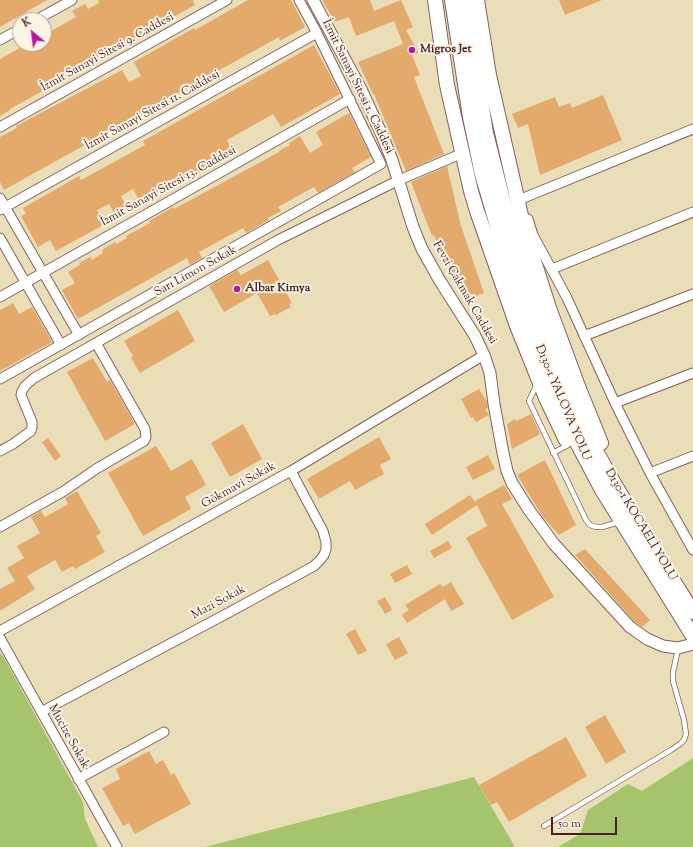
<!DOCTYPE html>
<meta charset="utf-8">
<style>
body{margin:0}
#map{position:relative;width:693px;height:847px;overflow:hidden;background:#eadeb9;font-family:"Sorts Mill Goudy",serif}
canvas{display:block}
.north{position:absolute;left:12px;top:12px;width:40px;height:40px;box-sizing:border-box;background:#fcf5e5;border:1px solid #b59f9b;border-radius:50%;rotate:331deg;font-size:11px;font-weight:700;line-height:16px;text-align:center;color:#4a1f2b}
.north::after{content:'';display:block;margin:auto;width:14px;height:18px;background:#b5179e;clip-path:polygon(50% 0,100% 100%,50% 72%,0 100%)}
.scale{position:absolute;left:551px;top:817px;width:66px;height:18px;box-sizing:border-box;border:2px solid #4a1f2b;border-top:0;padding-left:5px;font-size:12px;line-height:14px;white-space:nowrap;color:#4a1f2b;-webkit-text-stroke:3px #fcf5e5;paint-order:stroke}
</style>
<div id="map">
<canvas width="693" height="847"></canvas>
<div class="north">K</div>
<div class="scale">50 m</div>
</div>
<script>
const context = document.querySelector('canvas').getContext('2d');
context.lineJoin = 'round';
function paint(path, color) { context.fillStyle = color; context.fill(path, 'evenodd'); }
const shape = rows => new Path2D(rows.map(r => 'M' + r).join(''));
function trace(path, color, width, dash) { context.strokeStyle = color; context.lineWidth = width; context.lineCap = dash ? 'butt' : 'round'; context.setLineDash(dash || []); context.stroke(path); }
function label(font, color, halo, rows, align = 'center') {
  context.font = font + ' "Sorts Mill Goudy",serif'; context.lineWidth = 4; context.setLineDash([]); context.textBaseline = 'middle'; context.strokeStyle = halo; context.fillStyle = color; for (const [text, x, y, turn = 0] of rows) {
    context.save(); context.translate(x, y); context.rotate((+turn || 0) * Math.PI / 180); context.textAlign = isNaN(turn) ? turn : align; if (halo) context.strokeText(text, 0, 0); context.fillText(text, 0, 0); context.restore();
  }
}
paint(shape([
 [0,653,3,656,83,802,85,819,98,847,0,847],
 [693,758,693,847,558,847,580,834,588,810,628,784,642,791],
 [474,777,515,847,205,847]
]), '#a6c46b');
paint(shape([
 [0,0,47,0,0,27],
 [98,0,193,0,195,5,94,61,95,62,10,109,10,110,0,116,0,59,27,44,44,44,44,35,76,17,72,11,85,4,88,9,99,3],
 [248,0,291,0,305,27,280,41,279,37,4,190,0,182,0,137,17,128,16,126,122,70,129,82,141,76,134,62,194,28,195,30],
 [322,0,370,0,374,11,401,0,413,27,406,30,419,53,412,55,420,75,414,77,444,154,406,171,374,94,373,94,358,62,403,44,394,21,356,36,349,17,335,22],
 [559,0,602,0,565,15],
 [314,45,340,94,281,127,273,114,227,140,234,153,170,189,168,186,140,202,133,189,121,196,128,209,116,216,109,204,97,210,105,224,56,251,50,240,38,247,21,216,26,214,23,208,79,176,81,180,145,145,143,141],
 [603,95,622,140,540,175,528,124,518,128,512,114,555,97,559,107,570,103,572,108],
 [349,113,371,157,352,168,355,172,318,193,314,187,278,207,281,211,268,218,269,220,246,233,243,228,199,252,202,258,190,265,187,258,78,319,62,290,75,283,68,272,80,265,79,263,90,257,92,260,103,253,102,250,115,242,116,244,127,238,126,236,150,223,149,221,173,207,174,209,279,152,279,151,290,145,289,143,300,136,310,153,323,145,316,132],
 [447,166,461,226,484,293,468,299,449,272,445,259,443,259,434,235,432,236,411,182],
 [268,260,292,303,289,304,291,307,276,315,275,314,270,316,257,293,224,312,209,286,237,270,241,275],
 [13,303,19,314,32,307,52,342,0,371,0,310],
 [178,310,195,341,140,373,131,358,133,356,124,341],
 [93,358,107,382,110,380,135,424,105,441,67,372],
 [479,389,487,402,488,408,485,409,489,415,476,422,473,417,471,418,461,399],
 [531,414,540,434,512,449,507,424,515,419,516,421],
 [243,424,262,459,230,477,211,443],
 [379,437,391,459,380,465,384,474,355,490,350,481,319,499,307,479],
 [48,438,61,456,55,461,42,442],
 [156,446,171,471,192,459,206,485,185,497,191,509,143,536,108,473],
 [488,455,495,469,473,480,466,467],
 [545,460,576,525,559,535,543,517,517,475],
 [504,485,512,499,502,504,554,597,512,620,466,538,487,526,477,505,432,535,425,524,470,495,477,505,475,501],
 [77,491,101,533,96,536,105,552,75,569,73,566,62,572,55,560,27,576,35,589,0,611,0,589,15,581,7,568,24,558,17,546,40,533,31,517,41,511,45,517,68,504,65,498],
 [448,541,452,548,434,558,430,551],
 [585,549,650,620,642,627,635,622,575,555],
 [407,565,412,574,395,583,390,574],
 [451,582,464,604,451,611,445,599,407,623,402,615,409,610,405,605,440,584,443,587],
 [385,597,392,610,385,614,377,601],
 [355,629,367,651,358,655,346,634],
 [399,637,408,653,395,660,386,644],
 [605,715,626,752,606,764,585,727],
 [566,737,587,776,509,822,497,802,491,805,479,785],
 [149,751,156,764,163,760,171,775,174,773,191,804,135,834,129,823,123,826,102,788,120,779,116,769]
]), '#e4aa6c');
const service = shape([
 [537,384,529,401,586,520,590,525,596,527,602,527,619,522],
 [553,453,568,445],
 [544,826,671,750,680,744,684,740,686,734,684,720,673,681,673,672,678,649]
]);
const minor = shape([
 [36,20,72,0],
 [0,40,20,29],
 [0,127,227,0],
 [0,198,79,335],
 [521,199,693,129],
 [0,210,317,33],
 [528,219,533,235,567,298,615,403,650,473,693,550],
 [0,238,61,345],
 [552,269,693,212],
 [0,297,350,99],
 [584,336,693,294],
 [0,379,381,164,317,33,299,0],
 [615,403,693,373],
 [0,451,13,444,31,431,32,427,32,422,21,395,22,391,25,386,34,378,278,240,399,180,463,153],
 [650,473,693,456],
 [0,527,64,491,96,469,144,441,146,437,145,429,96,343],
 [0,631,291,471,484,355],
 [0,638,117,847],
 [41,712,228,613,314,566,320,560,324,555,326,549,326,542,323,531,291,471],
 [78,779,164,732]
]);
const tertiary = shape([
 [313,0,361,89,382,135,392,160,413,227,422,249,440,281,475,336,484,355,490,373,494,404,503,453,507,471,512,483,529,510,554,544,630,627,647,639,663,646,678,648,693,644]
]);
const trunk = shape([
 [435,0,447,85,471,191,477,211,517,326,546,398,566,440],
 [452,0,470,117,482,174,507,260,546,367,573,435,602,490,693,636],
 [465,0,486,133,510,228,533,297,562,374,590,440,611,478,648,541,693,612],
 [477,0,489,75,525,233,549,308,579,389,601,443]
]);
trace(service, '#82625d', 6);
trace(minor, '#82625d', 11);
trace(tertiary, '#82625d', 13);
trace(trunk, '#82625d', 16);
trace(service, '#fff', 4.5);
trace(minor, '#fff', 9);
trace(tertiary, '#fff', 11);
trace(trunk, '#fff', 14);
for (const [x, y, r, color] of [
 [412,50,4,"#b5179e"],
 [237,289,4,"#b5179e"]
]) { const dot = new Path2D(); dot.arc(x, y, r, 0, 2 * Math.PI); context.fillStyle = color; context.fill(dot); trace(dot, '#fcf5e5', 1.5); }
label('bold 12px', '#4a1f2b', '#fcf5e5', [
 ["Migros Jet",420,50],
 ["Albar Kimya",245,289]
], 'left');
label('12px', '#4a1f2b', '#fcf5e5', [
 ["İzmit Sanayi Sitesi 9. Caddesi",108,53,-29],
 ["İzmit Sanayi Sitesi 1. Caddesi",357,87,64],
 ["İzmit Sanayi Sitesi 11. Caddesi",153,111,-29],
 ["İzmit Sanayi Sitesi 13. Caddesi",169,187,-29],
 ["Sarı Limon Sokak",196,272,-29],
 ["Fevzi Çakmak Caddesi",464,293,60],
 ["D130-1 YALOVA YOLU",562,403,67],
 ["Gökmavi Sokak",239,486,-29],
 ["D130-1 KOCAELİ YOLU",640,525,59],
 ["Mazi Sokak",219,603,-28],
 ["Mucize Sokak",68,737,61]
]);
</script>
